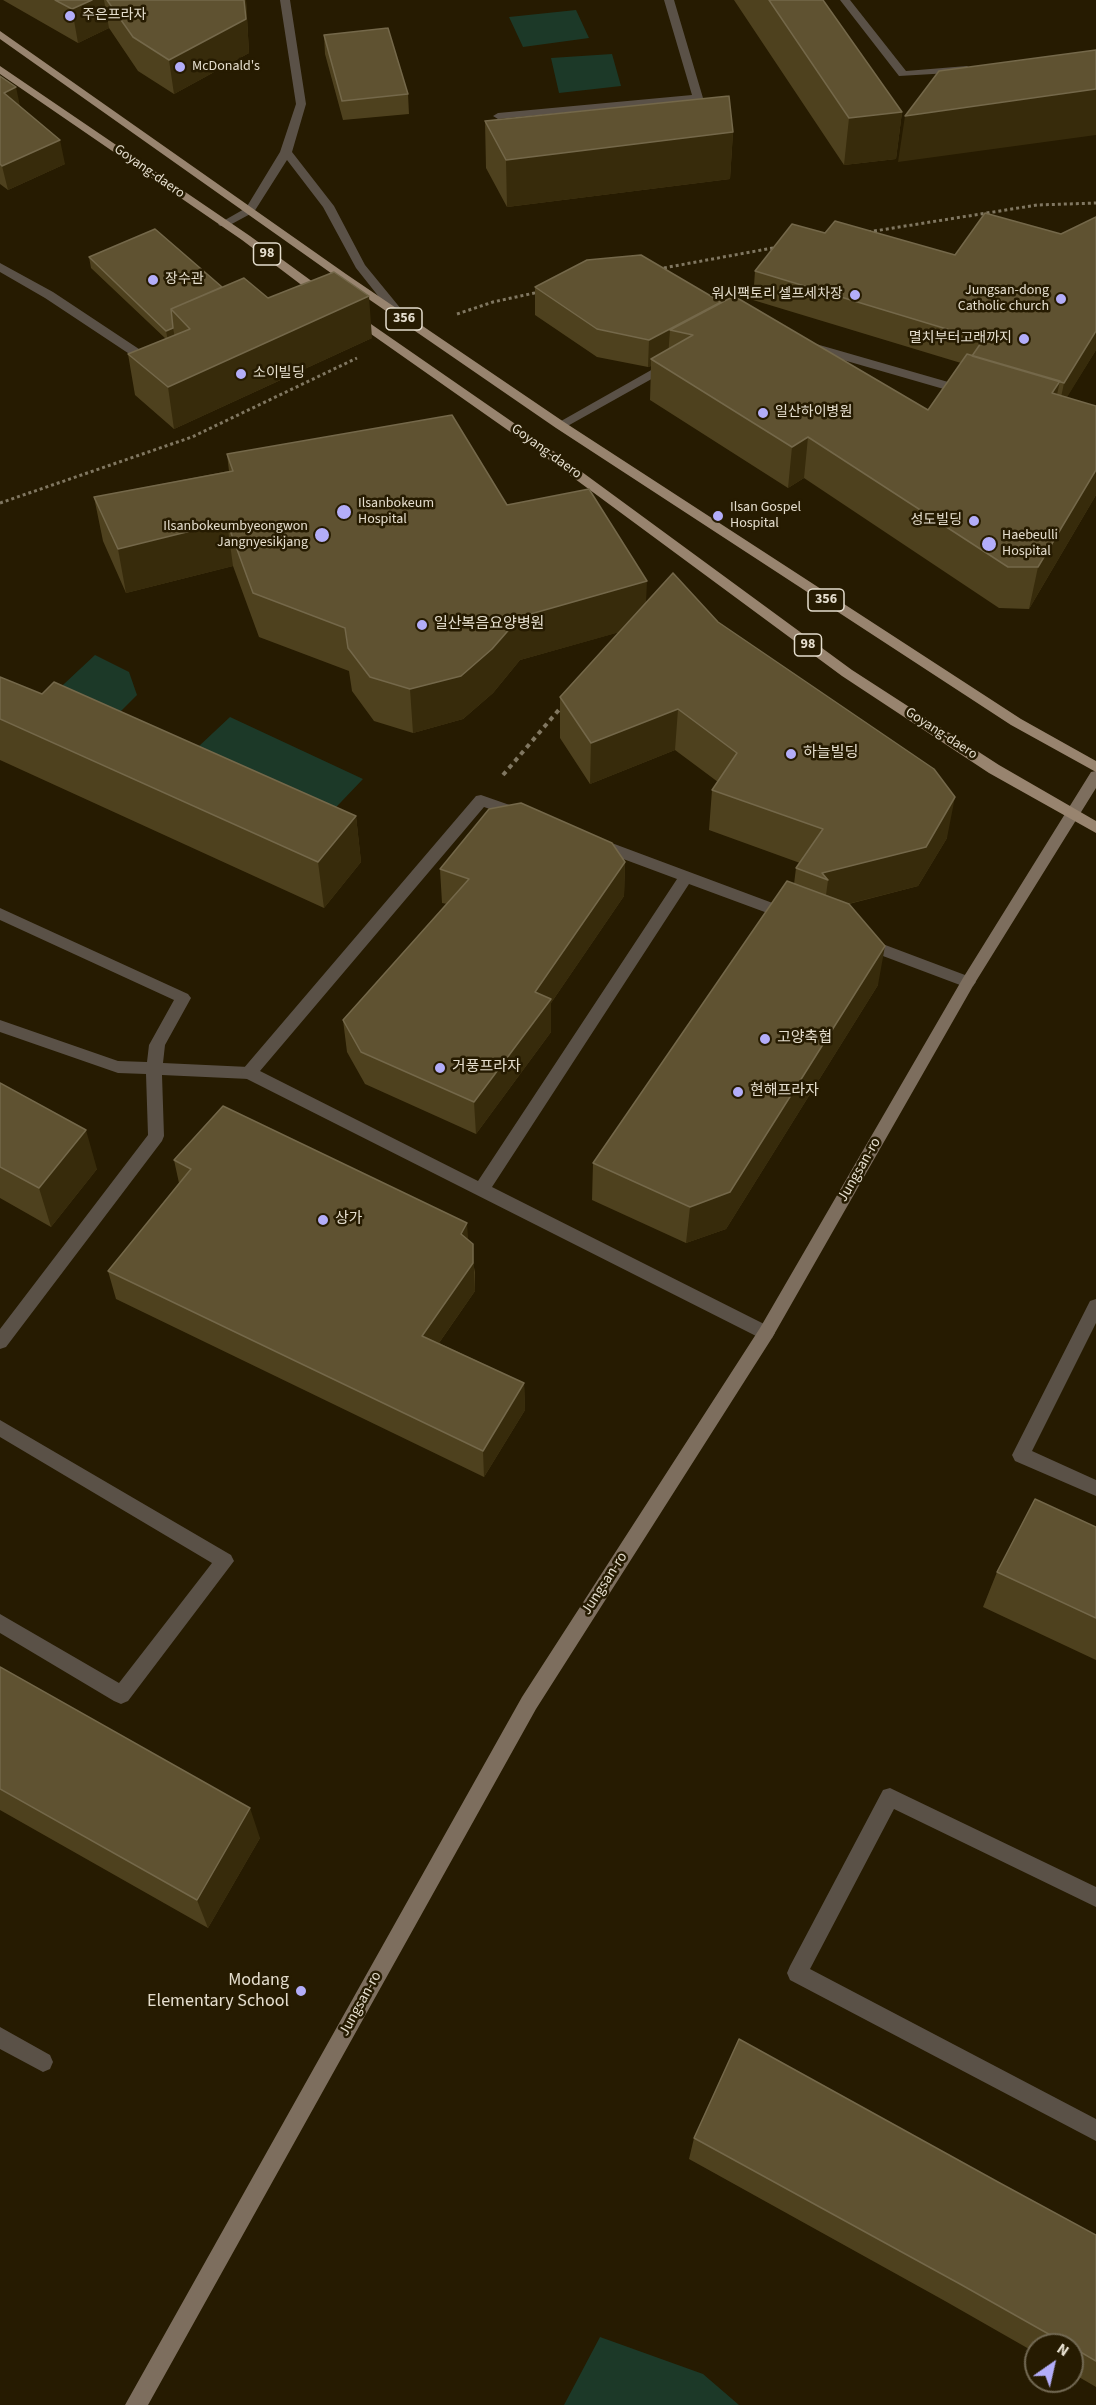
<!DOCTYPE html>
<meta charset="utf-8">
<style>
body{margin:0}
#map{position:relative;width:1096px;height:2405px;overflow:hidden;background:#261b01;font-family:"Source Sans 3",sans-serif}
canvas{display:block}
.north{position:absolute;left:1024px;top:2333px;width:60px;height:60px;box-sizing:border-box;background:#261b01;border:2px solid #726953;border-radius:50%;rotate:34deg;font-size:16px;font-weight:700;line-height:24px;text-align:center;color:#e5dece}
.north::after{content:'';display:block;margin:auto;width:21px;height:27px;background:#b3adf9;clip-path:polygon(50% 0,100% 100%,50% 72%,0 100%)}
</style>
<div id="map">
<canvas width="1096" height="2405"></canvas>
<div class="north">N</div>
</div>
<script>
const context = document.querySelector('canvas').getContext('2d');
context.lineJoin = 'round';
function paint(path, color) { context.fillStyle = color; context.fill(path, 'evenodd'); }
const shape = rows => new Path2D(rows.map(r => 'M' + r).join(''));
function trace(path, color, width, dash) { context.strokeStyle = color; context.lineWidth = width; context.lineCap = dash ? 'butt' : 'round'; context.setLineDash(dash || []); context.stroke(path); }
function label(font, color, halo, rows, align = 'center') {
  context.font = font + ' "Source Sans 3","Noto Sans KR",sans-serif'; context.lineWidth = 5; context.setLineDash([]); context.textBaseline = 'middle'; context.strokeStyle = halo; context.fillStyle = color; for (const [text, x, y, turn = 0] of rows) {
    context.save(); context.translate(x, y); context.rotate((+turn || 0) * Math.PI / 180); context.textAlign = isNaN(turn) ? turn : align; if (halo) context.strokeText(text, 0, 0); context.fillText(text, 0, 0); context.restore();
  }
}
paint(shape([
 [576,10,589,38,523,47,509,17],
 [612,54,621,86,559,93,551,58],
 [95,655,129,672,137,695,121,711,83,716,49,698],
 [230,717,363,779,320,824,182,762],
 [600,2337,703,2374,739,2405,564,2405]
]), '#1c3928');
trace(shape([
 [868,232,1037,205,1096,203],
 [658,269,778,247],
 [457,314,493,302,539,292],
 [0,503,192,437,357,358]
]), '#807761', 3, [3, 3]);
trace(shape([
 [503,775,563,705]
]), '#807761', 4, [4.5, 4.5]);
paint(shape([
 [664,0,674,0,703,98,702,100,498,119,493,116,498,113,692,95,664,0],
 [840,0,850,0,906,71,967,66,972,69,967,72,899,76,840,0],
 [0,908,188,994,191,998,165,1045,163,1063,249,1067,255,1069,257,1073,255,1077,249,1079,162,1075,164,1136,162,1141,6,1347,0,1349,0,1329,148,1135,146,1074,118,1073,0,1032,0,1020,118,1061,147,1062,149,1045,174,1000,0,920,0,908],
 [1096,1299,1096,1323,1032,1451,1096,1480,1096,1496,1015,1461,1012,1455,1090,1301,1096,1299],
 [0,1420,231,1555,234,1561,128,1701,121,1704,114,1701,0,1633,0,1614,119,1683,212,1563,0,1437,0,1420],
 [890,1788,1096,1887,1096,1907,894,1809,810,1969,1096,2119,1096,2141,790,1980,787,1973,790,1966,883,1790,890,1788],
 [0,2027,50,2055,53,2062,50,2069,43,2072,0,2049,0,2027]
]), '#5a5147');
paint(shape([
 [280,0,290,0,306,104,292,152,334,206,365,265,406,315,406,321,398,321,356,268,323,207,287,160,254,212,228,226,220,226,218,224,246,208,280,152,296,104,280,0],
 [0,263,53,292,145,353,152,351,158,355,148,361,140,361,45,298,0,272,0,263],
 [809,342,969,388,971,391,969,394,961,394,805,349,805,343,809,342],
 [669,360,673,361,673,367,564,428,560,429,554,425,669,360],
 [481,795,524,810,526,814,519,819,484,807,260,1071,478,1181,677,879,591,847,589,843,591,839,601,839,794,911,797,915,794,919,789,921,689,884,492,1187,772,1328,775,1333,772,1338,766,1340,760,1338,243,1077,241,1073,243,1069,476,796,481,795],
 [864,937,973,978,976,982,973,986,968,988,859,947,856,943,859,939,864,937]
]), '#5a5147');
paint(shape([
 [1096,771,1096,788,973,986,772,1338,536,1709,148,2405,125,2405,522,1697,760,1328,963,978,1091,772,1096,771]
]), '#7d6e5e');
paint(shape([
 [0,31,346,274,564,422,1021,719,1096,761,1096,772,1011,725,556,428,338,278,0,39,0,31],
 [0,66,250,236,328,293,328,299,320,299,242,240,0,74,0,66],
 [355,313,537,439,852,670,999,765,1096,821,1096,833,989,773,842,676,529,445,351,320,349,317,355,313]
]), '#98846f');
paint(shape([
 [3,0,246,0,249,53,174,94,138,71,109,28,78,43],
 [734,0,823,0,902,112,896,159,844,165],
 [324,35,408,94,409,114,343,120,325,54],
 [0,76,20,106,65,164,8,190,0,184],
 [485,121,733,132,730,179,507,207,486,168],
 [1096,217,1096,350,1066,398,1096,406,1096,495,1029,609,999,608,804,478,788,488,650,400,651,366,648,367,597,357,535,315,535,287,721,302,928,410,961,363,753,300,755,271,825,233,955,255,1061,234],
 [89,257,268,298,372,338,174,429,135,395,128,354,166,339,91,268],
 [227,454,507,505,646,603,718,622,947,838,918,886,849,904,878,985,726,1229,686,1243,592,1200,593,1163,794,884,796,868,800,863,709,830,712,790,718,782,675,750,590,784,560,738,560,697,619,632,520,660,493,693,463,719,413,733,374,721,352,691,349,671,259,637,233,566,126,593,103,541,94,497,229,471],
 [0,677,42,694,356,816,361,862,324,908,0,760],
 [625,862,624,896,551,1003,551,1032,476,1134,365,1084,347,1052,343,1020,447,904,442,903,440,869],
 [0,1083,97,1169,51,1227,0,1198],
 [174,1160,468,1239,475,1272,475,1291,439,1343,524,1383,525,1410,484,1477,116,1299,108,1271,179,1183],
 [1096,1527,1096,1660,983,1607,997,1572],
 [0,1667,260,1838,208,1928,0,1810],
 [694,2138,1096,2235,1096,2387,1072,2373,1072,2345,1036,2345,1036,2353,945,2301,689,2159]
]), '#4e411e');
paint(shape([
 [92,0,104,0,109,28,78,43,72,9],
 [244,0,246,0,249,53,174,94,169,60],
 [16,87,21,111,4,93],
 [1096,89,1096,135,898,162,905,116],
 [902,112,896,159,844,165,849,118],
 [733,132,730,179,507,207,506,160],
 [60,140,65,164,8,190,2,166],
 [369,296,372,338,174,429,168,387],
 [721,302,693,335,670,330,668,357,651,359,651,366,648,367,649,340],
 [173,328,175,338,168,341,166,331],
 [1096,331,1096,350,1058,412,1064,383],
 [1060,381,1051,422,1052,393],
 [808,437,804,478,788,488,792,447],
 [1096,470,1096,495,1029,609,1038,567],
 [227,522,233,566,126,593,118,549],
 [647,581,645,625,520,660,493,693,463,719,413,733,410,689,520,617],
 [678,709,675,750,590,784,591,743],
 [955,797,947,838,918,886,824,910,828,880,822,873],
 [356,816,361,862,324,908,318,862],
 [625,862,624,896,551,1003,551,1032,476,1134,474,1102,535,992],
 [885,946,878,985,726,1229,686,1243,690,1207],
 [86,1130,97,1169,51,1227,39,1188],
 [467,1223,469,1251,461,1234],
 [473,1244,475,1291,425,1363,422,1336],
 [524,1383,525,1410,484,1477,483,1451],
 [250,1808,260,1838,208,1928,197,1900]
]), '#372b0b');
const building = shape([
 [55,0,92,0,72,9,55,0],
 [107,0,244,0,246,19,169,60,133,37,107,0],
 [769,0,823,0,902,112,849,118,769,0],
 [388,28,408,94,342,101,324,35,388,28],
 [1096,50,1096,89,905,116,939,71,1096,50],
 [0,76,16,87,4,93,60,140,2,166,0,164,0,76],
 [729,96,733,132,506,160,485,121,729,96],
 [985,213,1061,234,1096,217,1096,331,1064,383,972,356,983,340,755,271,792,224,825,233,835,221,955,255,985,213],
 [155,229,222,287,171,309,173,328,166,331,89,257,155,229],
 [641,255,721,302,649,340,597,329,535,287,587,260,641,255],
 [334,272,369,296,168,387,128,354,190,329,171,309,244,278,268,298,334,272],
 [734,296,928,410,967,354,1060,381,1052,393,1096,406,1096,470,1038,567,1008,567,808,437,792,447,651,359,693,335,670,330,734,296],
 [452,415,507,505,589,489,647,581,520,617,492,649,461,676,410,689,370,677,348,648,345,628,253,593,227,522,118,549,94,497,233,471,227,454,452,415],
 [673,573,718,622,934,769,955,797,926,847,822,873,828,880,796,868,823,829,712,790,737,753,678,709,591,743,560,697,673,573],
 [0,677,42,694,54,682,356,816,318,862,0,719,0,677],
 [521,803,612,843,625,862,535,992,551,999,474,1102,361,1052,343,1020,469,879,440,869,489,809,521,803],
 [787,881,849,904,885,946,730,1192,690,1207,593,1163,787,881],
 [0,1083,86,1130,39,1188,0,1167,0,1083],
 [223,1106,467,1223,461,1234,473,1244,473,1263,422,1336,524,1383,483,1451,108,1271,191,1169,174,1160,223,1106],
 [1035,1499,1096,1527,1096,1618,997,1572,1035,1499],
 [0,1667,250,1808,197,1900,0,1789,0,1667],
 [739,2039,998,2182,1096,2235,1096,2361,1072,2347,1072,2345,1068,2345,960,2284,694,2138,739,2039]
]);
paint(building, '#5f5231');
trace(building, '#74684a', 1.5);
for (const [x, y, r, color] of [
 [70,16,6,"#b3adf9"],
 [180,67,6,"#b3adf9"],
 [153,280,6,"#b3adf9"],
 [855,295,6,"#b3adf9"],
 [1061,299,6,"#b3adf9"],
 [1024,339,6,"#b3adf9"],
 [241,374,6,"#b3adf9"],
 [763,413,6,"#b3adf9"],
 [344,512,8,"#b3adf9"],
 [718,516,6,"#b3adf9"],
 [974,521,6,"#b3adf9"],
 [322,535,8,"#b3adf9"],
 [989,544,8,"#b3adf9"],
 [422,625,6,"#b3adf9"],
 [791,754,6,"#b3adf9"],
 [765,1039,6,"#b3adf9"],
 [440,1068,6,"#b3adf9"],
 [738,1092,6,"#b3adf9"],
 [323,1220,6,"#b3adf9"],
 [301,1991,6,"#b3adf9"]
]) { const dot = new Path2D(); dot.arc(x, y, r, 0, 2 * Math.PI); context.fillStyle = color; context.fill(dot); trace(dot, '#261b01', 2); }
label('14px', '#e5dece', '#261b01', [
 ["주은프라자",82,16],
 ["McDonald's",192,67],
 ["장수관",165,280],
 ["Jungsan-dong",1049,291,"right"],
 ["Catholic church",1049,307,"right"],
 ["워시팩토리 셀프세차장",843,295,"right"],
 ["멸치부터고래까지",1012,339,"right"],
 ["소이빌딩",253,374],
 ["일산하이병원",775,413],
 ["Ilsanbokeum",358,504],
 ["Hospital",358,520],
 ["Ilsan Gospel",730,508],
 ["Hospital",730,524],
 ["성도빌딩",962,521,"right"],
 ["Ilsanbokeumbyeongwon",308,527,"right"],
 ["Jangnyesikjang",308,543,"right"],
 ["Haebeulli",1002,536],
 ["Hospital",1002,552]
], 'left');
label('14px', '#e5dece', '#261b01', [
 ["Goyang-daero",149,172,35],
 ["Goyang-daero",546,452,36],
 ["Goyang-daero",941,734,33]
]);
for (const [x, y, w] of [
 [267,254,27],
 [404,319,36],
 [826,600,36],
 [808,645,27]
]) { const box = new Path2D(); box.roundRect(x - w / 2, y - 11, w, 22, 4.5); context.fillStyle = '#261b01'; context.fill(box); trace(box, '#e5dece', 1.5); }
label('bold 14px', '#e5dece', null, [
 ["98",267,254],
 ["356",404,319],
 ["356",826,600],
 ["98",808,645]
]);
label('15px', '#e5dece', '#261b01', [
 ["일산복음요양병원",434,625],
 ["하늘빌딩",803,754],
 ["고양축협",777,1039],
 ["거풍프라자",452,1068],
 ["현해프라자",750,1092],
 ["상가",335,1220]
], 'left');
label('15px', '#e5dece', '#261b01', [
 ["Jungsan-ro",860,1170,-60],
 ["Jungsan-ro",605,1584,-57],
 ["Jungsan-ro",361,2004,-61]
]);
label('18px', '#e5dece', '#261b01', [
 ["Modang",289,1981],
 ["Elementary School",289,2002]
], 'right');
</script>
